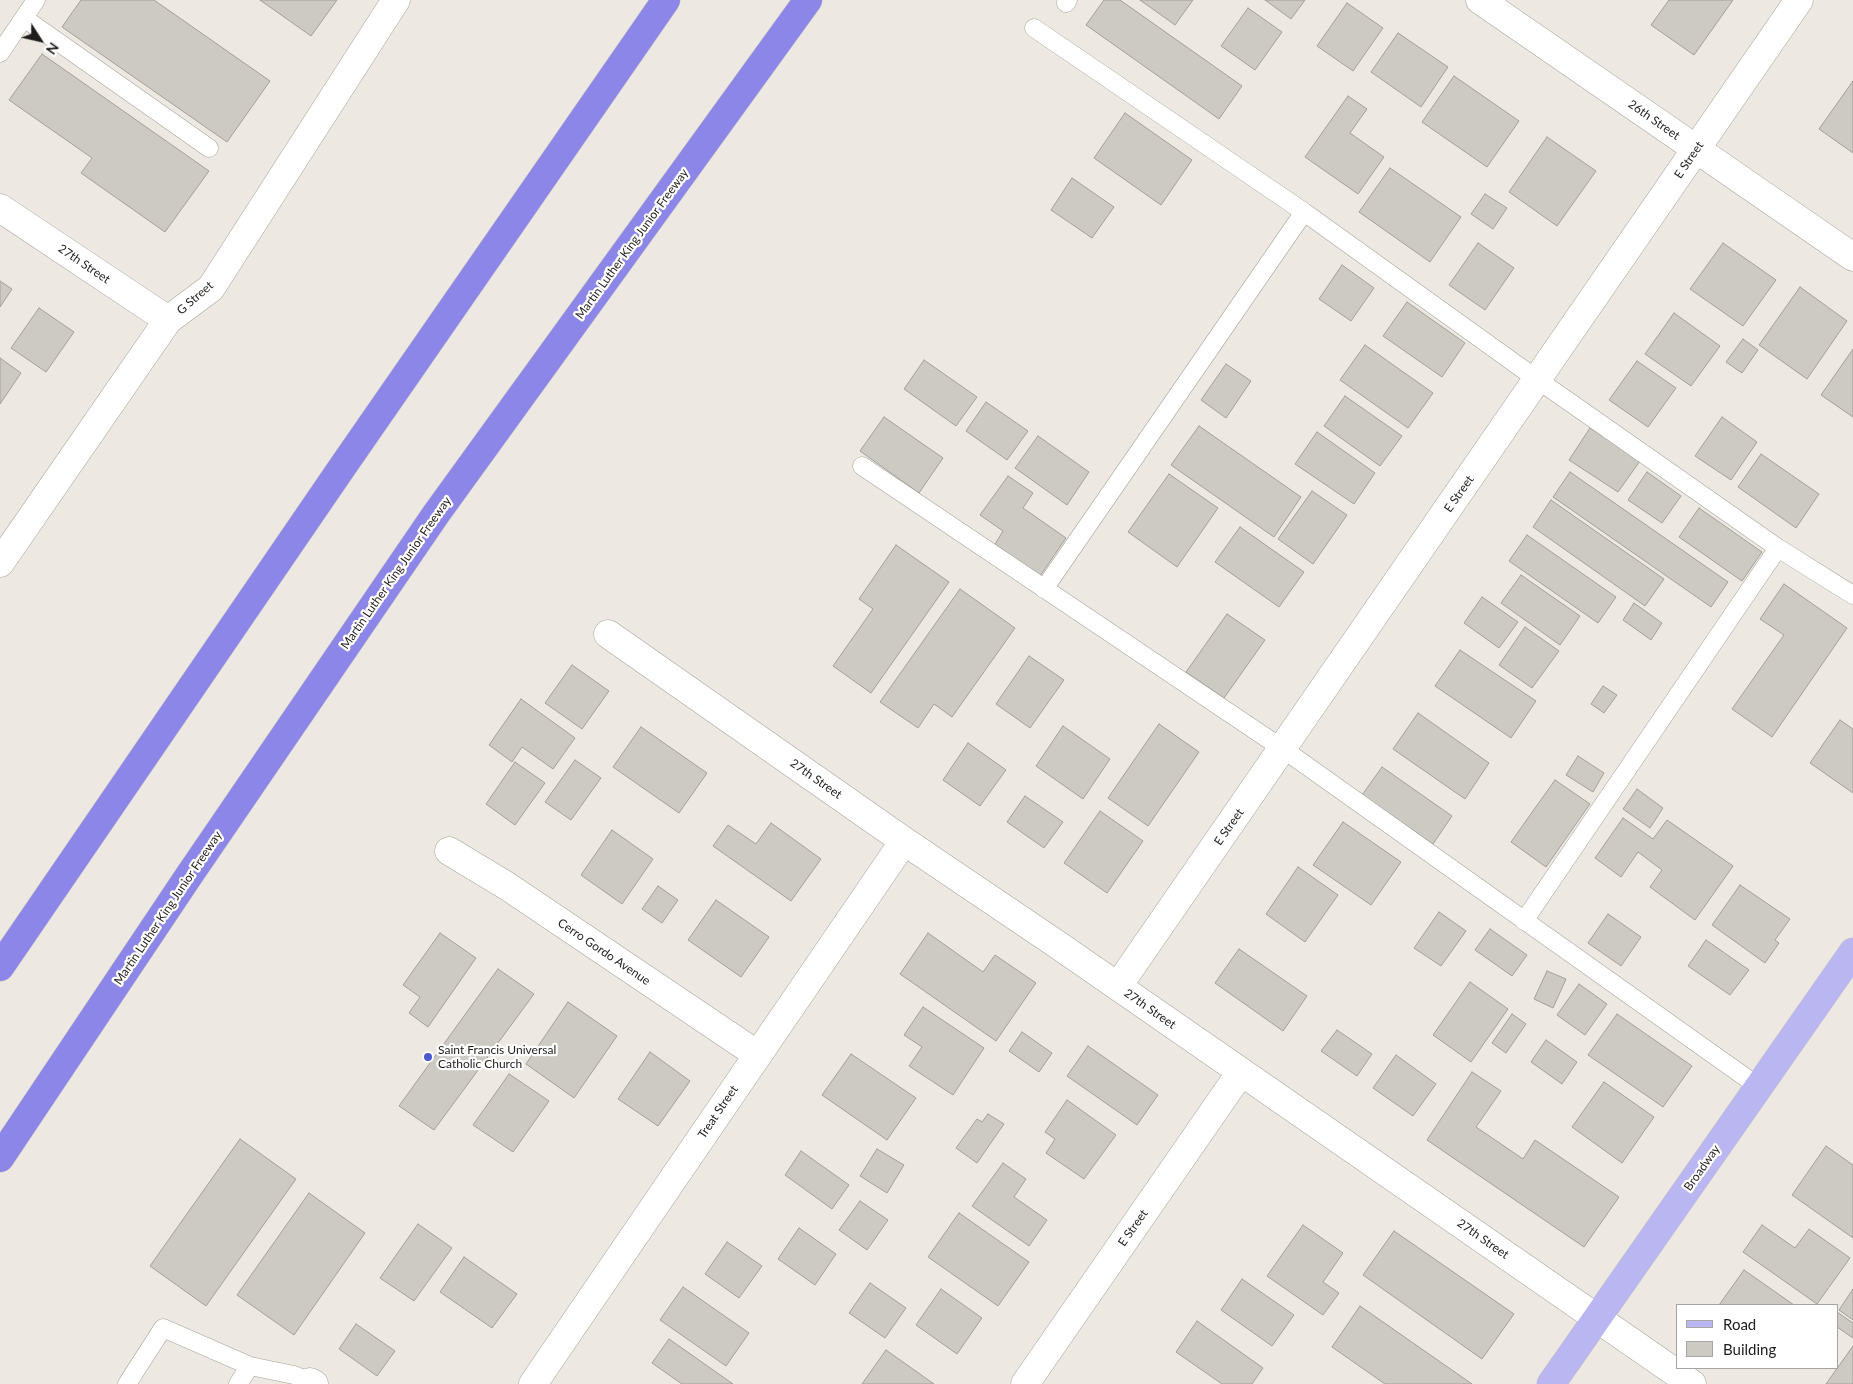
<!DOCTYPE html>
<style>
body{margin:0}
#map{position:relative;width:1853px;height:1384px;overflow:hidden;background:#ede8e2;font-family:Lato,sans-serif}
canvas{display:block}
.legend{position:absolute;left:1676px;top:1304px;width:162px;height:65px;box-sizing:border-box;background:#fff;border:1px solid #a5a5a4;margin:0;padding:6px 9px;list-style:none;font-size:15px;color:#1f1d1b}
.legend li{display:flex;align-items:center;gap:10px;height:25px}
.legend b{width:25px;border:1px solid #a5a5a4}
.north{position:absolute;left:15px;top:15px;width:50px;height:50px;-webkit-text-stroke:4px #fff;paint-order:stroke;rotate:125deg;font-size:14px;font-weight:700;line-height:20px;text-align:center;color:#1f1d1b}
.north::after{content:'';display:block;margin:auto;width:18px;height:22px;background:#1f1d1b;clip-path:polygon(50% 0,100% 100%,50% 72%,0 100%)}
</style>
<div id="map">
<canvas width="1853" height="1384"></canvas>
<ul class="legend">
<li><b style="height:6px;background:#b9b6f1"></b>Road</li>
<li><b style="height:14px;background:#cdc9c3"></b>Building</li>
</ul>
<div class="north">N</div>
</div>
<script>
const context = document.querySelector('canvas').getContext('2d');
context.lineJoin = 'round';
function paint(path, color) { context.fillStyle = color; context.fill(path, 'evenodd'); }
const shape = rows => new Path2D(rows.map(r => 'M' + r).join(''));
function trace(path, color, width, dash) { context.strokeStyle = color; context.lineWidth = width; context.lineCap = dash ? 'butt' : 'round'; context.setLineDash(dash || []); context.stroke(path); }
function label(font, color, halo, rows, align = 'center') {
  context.font = font + ' Lato,sans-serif'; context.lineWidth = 4.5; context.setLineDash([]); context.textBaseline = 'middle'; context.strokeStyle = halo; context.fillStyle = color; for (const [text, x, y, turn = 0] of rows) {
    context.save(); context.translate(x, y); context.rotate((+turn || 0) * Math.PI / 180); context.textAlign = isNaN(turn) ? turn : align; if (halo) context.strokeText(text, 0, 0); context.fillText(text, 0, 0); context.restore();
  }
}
const building = shape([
 [81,0,154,0,270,81,227,142,62,27,81,0],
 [260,0,337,0,311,36,260,0],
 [1104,0,1120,0,1242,86,1219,119,1086,25,1104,0],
 [1140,0,1193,0,1175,25,1140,0],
 [1265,0,1305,0,1291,19,1265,0],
 [1669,0,1733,0,1694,55,1651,25,1669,0],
 [1347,3,1383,28,1353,71,1317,46,1347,3],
 [1248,8,1282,32,1255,70,1221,46,1248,8],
 [1398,33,1448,67,1421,107,1371,72,1398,33],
 [42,54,209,171,165,232,81,173,92,158,9,100,42,54],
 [1454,76,1519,121,1487,167,1422,122,1454,76],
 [1853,81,1853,153,1819,129,1853,81],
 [1348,96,1367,109,1350,133,1384,157,1358,194,1305,157,1348,96],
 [1125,113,1192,160,1161,205,1094,158,1125,113],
 [1547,137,1596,171,1557,226,1509,192,1547,137],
 [1390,168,1461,217,1430,262,1359,212,1390,168],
 [1072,178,1114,207,1092,238,1051,210,1072,178],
 [1485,194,1507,208,1493,229,1471,214,1485,194],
 [1478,243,1514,268,1485,310,1449,285,1478,243],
 [1723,243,1776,280,1743,326,1690,289,1723,243],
 [1342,265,1374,288,1351,321,1319,299,1342,265],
 [0,281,12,289,0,307,0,281],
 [1800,287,1847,321,1807,379,1759,345,1800,287],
 [1407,302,1465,343,1442,377,1383,336,1407,302],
 [39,308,74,332,46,372,11,348,39,308],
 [1674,313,1720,346,1691,386,1645,354,1674,313],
 [1743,339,1758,350,1742,373,1726,362,1743,339],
 [1365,345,1433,393,1408,428,1340,380,1365,345],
 [1853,349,1853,417,1821,395,1853,349],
 [0,358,21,373,0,404,0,358],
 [924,360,977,397,956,426,904,389,924,360],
 [1637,361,1676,388,1648,427,1609,400,1637,361],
 [1226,364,1251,381,1226,418,1201,400,1226,364],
 [1345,396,1402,436,1380,466,1324,426,1345,396],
 [986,402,1028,431,1007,460,966,431,986,402],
 [884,417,943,458,919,493,860,451,884,417],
 [1722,417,1757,442,1731,480,1695,456,1722,417],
 [1199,426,1301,497,1274,537,1171,465,1199,426],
 [1590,428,1640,461,1618,492,1569,460,1590,428],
 [1317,432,1375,473,1354,504,1295,464,1317,432],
 [1038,436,1089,472,1067,505,1015,468,1038,436],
 [1761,454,1819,494,1796,528,1738,487,1761,454],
 [1570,472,1728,582,1711,607,1553,497,1570,472],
 [1647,472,1681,496,1662,523,1628,500,1647,472],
 [1169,474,1218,508,1177,567,1128,532,1169,474],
 [1008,476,1033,493,1023,508,1066,538,1040,576,995,544,1003,531,980,515,1008,476],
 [1312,491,1347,515,1313,564,1278,539,1312,491],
 [1551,500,1664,579,1645,606,1533,527,1551,500],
 [1699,508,1762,552,1742,581,1679,537,1699,508],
 [1240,527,1304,572,1279,607,1215,562,1240,527],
 [1527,535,1616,597,1598,623,1509,561,1527,535],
 [896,545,949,582,871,693,833,666,873,609,859,599,896,545],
 [1521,575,1580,616,1560,645,1501,603,1521,575],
 [1784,584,1847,628,1772,737,1732,709,1784,635,1760,619,1784,584],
 [960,589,1015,628,952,717,934,704,918,728,880,702,960,589],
 [1482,597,1518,622,1499,648,1464,623,1482,597],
 [1634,603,1662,623,1651,640,1623,620,1634,603],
 [1227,614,1265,640,1224,698,1186,672,1227,614],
 [1525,627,1559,651,1532,688,1499,665,1525,627],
 [1460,650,1536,701,1511,738,1435,686,1460,650],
 [1029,656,1064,680,1030,728,996,704,1029,656],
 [572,665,609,691,582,729,545,703,572,665],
 [1603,686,1617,695,1604,713,1591,704,1603,686],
 [521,699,575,738,553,769,522,747,512,762,489,745,521,699],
 [1418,713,1489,763,1465,799,1393,749,1418,713],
 [1840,720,1853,729,1853,793,1810,763,1840,720],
 [1159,724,1199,752,1148,826,1108,798,1159,724],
 [1063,726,1110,759,1083,799,1036,766,1063,726],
 [641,727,707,773,679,813,613,767,641,727],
 [968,743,1006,770,980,806,943,780,968,743],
 [1578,756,1604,773,1593,792,1566,775,1578,756],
 [575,760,601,778,571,820,545,802,575,760],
 [515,762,545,783,515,825,486,804,515,762],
 [1382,767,1452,816,1433,844,1362,795,1382,767],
 [1555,780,1590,804,1546,867,1511,842,1555,780],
 [1637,789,1663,808,1650,828,1623,809,1637,789],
 [1025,796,1063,822,1044,848,1007,822,1025,796],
 [1100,811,1143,841,1107,893,1064,863,1100,811],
 [1623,818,1653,839,1667,820,1733,866,1695,920,1650,887,1662,870,1638,852,1621,877,1595,858,1623,818],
 [1343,822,1401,862,1371,905,1313,865,1343,822],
 [771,823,821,859,791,901,713,846,728,825,756,844,771,823],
 [612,830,653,859,622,904,581,875,612,830],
 [1298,867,1338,895,1305,942,1266,914,1298,867],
 [1740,885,1790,919,1775,940,1779,943,1765,963,1712,925,1740,885],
 [658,886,678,900,662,923,642,909,658,886],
 [716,900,769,937,741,977,688,940,716,900],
 [1439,912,1466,931,1441,966,1414,948,1439,912],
 [1608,914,1641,937,1621,966,1588,943,1608,914],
 [1490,929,1527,955,1512,976,1475,950,1490,929],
 [440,933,476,958,428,1027,409,1013,420,997,403,985,440,933],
 [928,933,983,972,995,955,1036,983,996,1041,900,974,928,933],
 [1706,940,1749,970,1730,995,1688,966,1706,940],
 [1239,949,1307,996,1283,1031,1215,983,1239,949],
 [498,969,534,994,434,1130,399,1106,498,969],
 [1547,971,1566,979,1553,1008,1534,999,1547,971],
 [1470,982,1508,1009,1471,1062,1433,1035,1470,982],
 [1579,984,1607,1004,1585,1035,1557,1015,1579,984],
 [568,1002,617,1036,574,1098,526,1064,568,1002],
 [923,1007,984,1048,953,1095,909,1066,922,1047,904,1035,923,1007],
 [1512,1014,1526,1024,1506,1053,1492,1043,1512,1014],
 [1617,1014,1692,1066,1663,1107,1588,1055,1617,1014],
 [1337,1030,1372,1054,1357,1076,1321,1051,1337,1030],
 [1022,1032,1052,1053,1039,1072,1009,1051,1022,1032],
 [1546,1040,1577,1062,1562,1084,1531,1062,1546,1040],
 [1088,1046,1158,1095,1137,1125,1067,1076,1088,1046],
 [650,1052,690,1081,658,1126,618,1099,650,1052],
 [851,1054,916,1098,887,1140,822,1095,851,1054],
 [1396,1055,1436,1084,1413,1116,1373,1088,1396,1055],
 [1472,1072,1501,1091,1476,1127,1523,1159,1535,1140,1619,1197,1584,1247,1427,1140,1472,1072],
 [509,1074,549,1101,513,1152,473,1125,509,1074],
 [1604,1082,1654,1117,1622,1163,1572,1127,1604,1082],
 [1067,1100,1116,1135,1084,1179,1046,1153,1055,1139,1045,1132,1067,1100],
 [988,1114,1004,1124,977,1163,956,1148,977,1119,982,1122,988,1114],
 [240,1139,296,1179,206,1306,150,1266,240,1139],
 [1826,1146,1853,1165,1853,1238,1792,1195,1826,1146],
 [877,1149,904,1165,887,1193,860,1176,877,1149],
 [801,1151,849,1185,832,1209,785,1175,801,1151],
 [1003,1163,1026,1179,1014,1197,1047,1220,1029,1246,972,1206,1003,1163],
 [309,1193,365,1233,294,1335,237,1295,309,1193],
 [860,1201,888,1220,867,1250,839,1230,860,1201],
 [959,1213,1029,1262,998,1306,928,1257,959,1213],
 [418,1224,452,1248,414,1301,380,1278,418,1224],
 [1303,1225,1343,1253,1323,1282,1339,1293,1323,1315,1267,1276,1303,1225],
 [1762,1225,1795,1248,1809,1229,1850,1258,1817,1304,1743,1252,1762,1225],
 [799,1228,836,1254,815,1285,778,1259,799,1228],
 [1394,1231,1514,1314,1482,1359,1363,1275,1394,1231],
 [727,1242,762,1266,739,1298,705,1274,727,1242],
 [464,1257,517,1294,492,1328,440,1292,464,1257],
 [1744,1270,1794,1305,1719,1305,1744,1270],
 [1242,1279,1294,1315,1272,1346,1221,1310,1242,1279],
 [870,1283,906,1308,885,1338,849,1313,870,1283],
 [683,1287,749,1333,726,1366,660,1320,683,1287],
 [941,1289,982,1318,957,1354,916,1325,941,1289],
 [1853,1289,1853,1320,1839,1310,1853,1289],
 [1360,1306,1472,1384,1385,1384,1332,1347,1360,1306],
 [1837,1312,1853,1323,1853,1338,1837,1327,1837,1312],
 [1197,1321,1263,1368,1252,1384,1222,1384,1176,1352,1197,1321],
 [356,1324,395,1351,377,1376,339,1349,356,1324],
 [669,1339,733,1384,682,1384,652,1363,669,1339],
 [1853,1346,1853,1384,1826,1384,1853,1346],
 [886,1350,934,1384,862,1384,886,1350]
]);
paint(building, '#cdc9c3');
trace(building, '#a39f99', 1);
const service = shape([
 [1066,3,1068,0],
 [24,18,209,148],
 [1034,28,1304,212,1538,380,1778,548,1853,595],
 [0,53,36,0],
 [862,466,1283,749,1759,1087],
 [1044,589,1304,212],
 [1524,921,1778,548],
 [250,1366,294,1375,310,1382],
 [127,1384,163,1328,250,1366,238,1384]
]);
const minor = shape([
 [1480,0,1853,257],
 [0,208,168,320],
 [0,563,168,320,211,288,396,0],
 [608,634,904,841,1058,945,1692,1384],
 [449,851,507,886,758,1055],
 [1118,986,1799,0],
 [310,1382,314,1384],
 [533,1384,904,841],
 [1025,1384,1241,1072]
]);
const primary = shape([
 [1551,1384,1853,952]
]);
const motorway = shape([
 [0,967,343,466,666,0],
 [0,1158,188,877,436,514,808,0]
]);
trace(service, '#a7a39d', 19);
trace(minor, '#a7a39d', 29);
trace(primary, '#c5c4c4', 29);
trace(motorway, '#c5c4c4', 29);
trace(service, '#fff', 18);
trace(minor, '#fff', 28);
trace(primary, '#b9b6f1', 28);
trace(motorway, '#8b86e7', 28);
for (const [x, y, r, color] of [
 [428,1057,5,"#4c58cd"]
]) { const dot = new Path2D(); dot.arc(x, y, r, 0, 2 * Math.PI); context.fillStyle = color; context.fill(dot); trace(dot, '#fff', 2); }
label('12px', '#1f1d1b', '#fff', [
 ["26th Street",1654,120,35],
 ["E Street",1689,160,-56],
 ["Martin Luther King Junior Freeway",632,244,-54],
 ["27th Street",84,264,34],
 ["G Street",195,298,-41],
 ["E Street",1459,494,-55],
 ["Martin Luther King Junior Freeway",396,573,-55],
 ["27th Street",816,779,35],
 ["E Street",1229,827,-55],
 ["Martin Luther King Junior Freeway",168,908,-56],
 ["Cerro Gordo Avenue",604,952,34],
 ["27th Street",1150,1009,35],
 ["Treat Street",718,1112,-56],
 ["Broadway",1702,1168,-55],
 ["E Street",1133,1228,-55],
 ["27th Street",1483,1239,35]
]);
label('12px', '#1f1d1b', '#fff', [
 ["Saint Francis Universal",438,1050],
 ["Catholic Church",438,1064]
], 'left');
</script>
